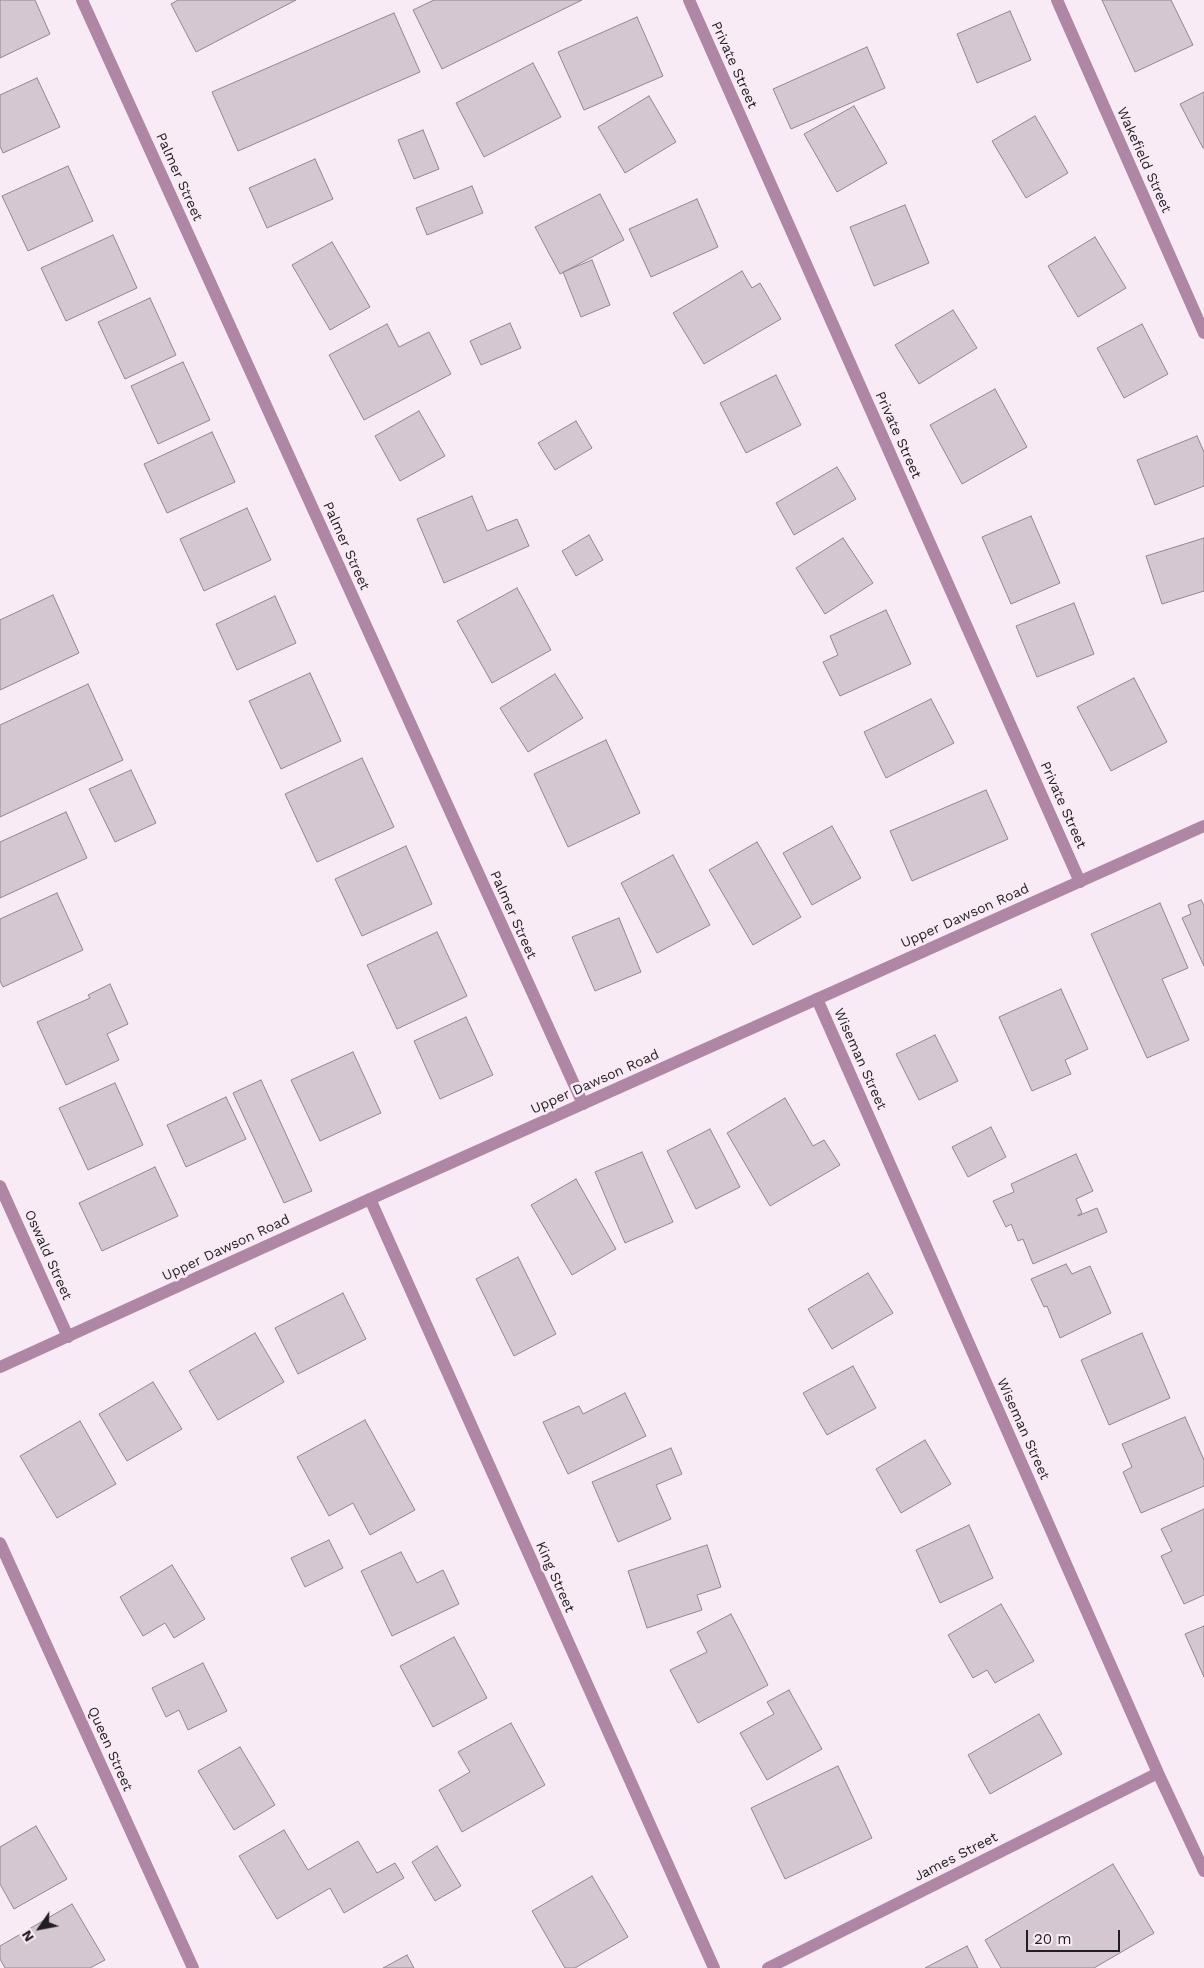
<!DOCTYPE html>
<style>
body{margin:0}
#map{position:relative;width:1204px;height:1968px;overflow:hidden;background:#f9ebf5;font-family:"Work Sans",sans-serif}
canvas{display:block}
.north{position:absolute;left:15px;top:1903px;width:50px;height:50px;-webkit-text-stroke:4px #f9ebf5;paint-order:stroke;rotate:237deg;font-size:14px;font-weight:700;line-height:20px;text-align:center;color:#231e22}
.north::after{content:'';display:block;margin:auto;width:18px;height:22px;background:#231e22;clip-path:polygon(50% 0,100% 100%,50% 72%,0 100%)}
.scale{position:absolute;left:1026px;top:1930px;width:94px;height:22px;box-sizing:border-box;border:2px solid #231e22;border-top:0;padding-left:6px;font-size:15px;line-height:18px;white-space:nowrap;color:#231e22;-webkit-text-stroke:4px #f9ebf5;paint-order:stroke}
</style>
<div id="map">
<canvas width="1204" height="1968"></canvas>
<div class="north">N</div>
<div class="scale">20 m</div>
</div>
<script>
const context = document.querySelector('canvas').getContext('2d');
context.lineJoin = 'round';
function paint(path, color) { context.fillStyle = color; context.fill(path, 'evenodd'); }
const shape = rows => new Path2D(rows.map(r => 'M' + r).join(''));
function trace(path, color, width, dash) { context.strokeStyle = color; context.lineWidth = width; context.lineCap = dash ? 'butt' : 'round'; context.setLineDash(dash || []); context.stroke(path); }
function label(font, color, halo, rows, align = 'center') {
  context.font = font + ' "Work Sans",sans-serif'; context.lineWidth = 5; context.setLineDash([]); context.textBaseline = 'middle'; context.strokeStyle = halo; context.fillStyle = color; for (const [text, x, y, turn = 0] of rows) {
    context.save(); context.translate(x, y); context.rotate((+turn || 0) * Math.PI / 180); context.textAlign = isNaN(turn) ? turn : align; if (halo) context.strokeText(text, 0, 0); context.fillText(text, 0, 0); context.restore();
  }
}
const building = shape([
 [0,0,35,0,50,34,0,58,0,0],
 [178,0,296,0,196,52,171,4,178,0],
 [434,0,582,0,442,69,413,10,434,0],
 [1102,0,1171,0,1193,45,1135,72,1102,0],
 [1010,11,1031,60,977,83,957,34,1010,11],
 [394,13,420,72,238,151,212,92,394,13],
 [637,17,663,76,584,110,558,52,637,17],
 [867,47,885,88,791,129,773,89,867,47],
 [533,63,561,117,484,157,456,103,533,63],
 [37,78,60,127,3,153,0,146,0,95,37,78],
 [1204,92,1204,148,1203,148,1180,104,1204,92],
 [649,96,676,142,625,173,598,127,649,96],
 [854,106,887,163,837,192,804,134,854,106],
 [1035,116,1068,173,1026,198,992,141,1035,116],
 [423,130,439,169,414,179,398,140,423,130],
 [315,159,333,199,267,228,249,188,315,159],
 [68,166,93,221,28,251,2,196,68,166],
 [472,186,483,213,427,235,416,208,472,186],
 [600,194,624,240,560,274,535,227,600,194],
 [697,199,718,247,651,277,629,229,697,199],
 [905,205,929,263,874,286,850,227,905,205],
 [113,235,137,288,66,321,41,268,113,235],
 [1095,237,1126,288,1078,317,1048,266,1095,237],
 [332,242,370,307,330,330,292,265,332,242],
 [592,260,610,305,581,317,563,272,592,260],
 [742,271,752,288,760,283,781,319,704,364,673,313,742,271],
 [150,298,176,355,125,379,98,322,150,298],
 [953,310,977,348,919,384,895,345,953,310],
 [510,323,521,348,481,365,470,341,510,323],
 [387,324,399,347,429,332,451,374,364,420,329,355,387,324],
 [1142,324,1168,374,1124,398,1097,348,1142,324],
 [183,362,210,420,158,444,131,386,183,362],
 [776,375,801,425,746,453,720,403,776,375],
 [995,389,1027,447,962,484,930,425,995,389],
 [419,411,445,456,400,481,375,436,419,411],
 [576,421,592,448,555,470,538,443,576,421],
 [212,432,235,482,167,513,144,464,212,432],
 [1197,436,1204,452,1204,486,1155,505,1137,460,1197,436],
 [837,467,856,499,794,535,776,503,837,467],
 [472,496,487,531,517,519,529,546,444,583,417,519,472,496],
 [247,508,271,560,204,591,180,539,247,508],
 [1031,516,1060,583,1011,604,982,537,1031,516],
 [589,535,603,560,576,576,562,551,589,535],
 [843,538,873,583,825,614,796,568,843,538],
 [1204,538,1204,591,1162,604,1146,556,1204,538],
 [517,588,551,650,492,683,457,621,517,588],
 [53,595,79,653,0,690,0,620,53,595],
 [275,596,296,643,237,670,216,624,275,596],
 [1074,603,1094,654,1037,677,1016,626,1074,603],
 [886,610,911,664,840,696,823,662,838,655,830,636,886,610],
 [310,673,341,741,281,769,249,701,310,673],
 [555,674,583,718,528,752,500,708,555,674],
 [1134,678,1167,742,1111,771,1077,707,1134,678],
 [88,684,123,760,0,817,0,725,88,684],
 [931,699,954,743,886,778,864,732,931,699],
 [606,740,640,813,568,847,534,774,606,740],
 [362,758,394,827,317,862,285,794,362,758],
 [131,770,156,823,115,842,89,789,131,770],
 [986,790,1008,839,912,881,890,831,986,790],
 [66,812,87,858,0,898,0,842,66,812],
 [832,826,861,878,812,905,783,853,832,826],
 [757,842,801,917,753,945,709,870,757,842],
 [406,846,432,904,362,936,335,879,406,846],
 [673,855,710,925,657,953,621,883,673,855],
 [57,893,83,950,3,987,0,981,0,919,57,893],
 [1201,900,1204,905,1204,966,1182,918,1191,914,1188,905,1201,900],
 [1160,903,1188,968,1162,979,1189,1040,1147,1058,1091,934,1160,903],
 [619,918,641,972,595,991,572,937,619,918],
 [437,932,467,996,397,1029,367,965,437,932],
 [110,984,128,1024,107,1034,119,1060,66,1085,37,1022,90,998,88,995,110,984],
 [1061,989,1088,1049,1065,1060,1071,1074,1032,1091,999,1017,1061,989],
 [466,1017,493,1075,440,1099,414,1041,466,1017],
 [935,1035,958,1081,919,1100,896,1054,935,1035],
 [353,1052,381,1113,320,1141,291,1080,353,1052],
 [261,1080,312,1191,284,1203,233,1093,261,1080],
 [115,1083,143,1145,88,1170,59,1108,115,1083],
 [226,1097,246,1139,186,1167,167,1125,226,1097],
 [785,1098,813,1146,824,1140,840,1165,770,1206,727,1133,785,1098],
 [991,1127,1006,1157,968,1177,952,1147,991,1127],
 [710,1129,740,1187,696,1209,667,1151,710,1129],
 [642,1152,673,1222,625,1243,595,1172,642,1152],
 [1076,1154,1093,1191,1076,1199,1082,1213,1078,1215,1078,1216,1097,1208,1107,1232,1033,1264,1023,1239,1018,1241,1011,1224,1006,1227,993,1201,1014,1192,1011,1184,1076,1154],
 [155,1167,178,1216,102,1251,79,1203,155,1167],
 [576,1179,616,1249,572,1275,531,1205,576,1179],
 [518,1257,556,1334,514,1356,476,1279,518,1257],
 [1066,1264,1072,1274,1090,1266,1111,1313,1060,1338,1047,1306,1044,1307,1031,1279,1066,1264],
 [868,1273,893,1313,832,1349,808,1309,868,1273],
 [343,1293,366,1339,298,1374,275,1328,343,1293],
 [255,1333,284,1382,218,1420,189,1371,255,1333],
 [1142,1333,1170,1398,1109,1425,1081,1360,1142,1333],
 [853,1366,876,1408,827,1435,803,1393,853,1366],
 [153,1382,182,1429,127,1461,99,1414,153,1382],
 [625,1393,646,1436,568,1474,543,1422,579,1406,583,1414,625,1393],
 [1185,1417,1204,1460,1204,1486,1141,1513,1123,1472,1132,1467,1122,1444,1185,1417],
 [365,1420,415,1510,370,1535,353,1503,329,1516,297,1457,365,1420],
 [80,1421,116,1484,57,1518,20,1456,80,1421],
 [925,1440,951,1484,901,1513,876,1469,925,1440],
 [671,1448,682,1474,656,1485,671,1519,618,1542,592,1482,671,1448],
 [1204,1509,1204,1595,1184,1604,1161,1556,1172,1551,1161,1529,1204,1509],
 [969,1525,993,1578,940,1603,916,1550,969,1525],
 [329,1540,343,1568,305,1587,291,1558,329,1540],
 [707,1545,721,1587,697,1595,702,1610,647,1628,628,1571,707,1545],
 [401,1552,417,1583,443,1570,459,1604,392,1636,361,1571,401,1552],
 [172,1565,205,1619,174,1638,165,1623,143,1636,120,1597,172,1565],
 [1001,1604,1034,1661,995,1683,987,1670,973,1678,948,1635,1001,1604],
 [731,1614,768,1685,698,1723,670,1670,707,1652,697,1632,731,1614],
 [1204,1626,1204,1677,1185,1634,1204,1626],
 [454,1637,487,1698,433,1727,400,1666,454,1637],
 [203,1663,227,1711,188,1730,179,1710,166,1717,152,1688,203,1663],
 [789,1690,822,1749,767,1780,740,1733,774,1714,767,1702,789,1690],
 [1039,1714,1062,1754,990,1794,968,1755,1039,1714],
 [511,1723,545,1785,462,1832,439,1790,470,1772,458,1752,511,1723],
 [240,1747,275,1805,234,1830,198,1771,240,1747],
 [838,1766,872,1838,785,1879,751,1808,838,1766],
 [36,1826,67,1879,14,1909,0,1884,0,1847,36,1826],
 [284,1830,308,1870,358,1841,377,1873,395,1863,404,1878,344,1913,330,1888,277,1919,239,1856,284,1830],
 [437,1846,461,1886,435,1901,412,1862,437,1846],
 [1113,1864,1154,1933,1094,1968,1001,1968,985,1940,1113,1864],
 [592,1876,628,1937,575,1968,565,1968,532,1911,592,1876],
 [72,1904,105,1960,90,1968,5,1968,0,1959,0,1946,72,1904],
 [967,1946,978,1968,925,1968,967,1946],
 [407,1955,414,1968,383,1968,407,1955]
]);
paint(building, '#d5c7d1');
trace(building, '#93868f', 1);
trace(shape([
 [82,0,583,1104],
 [689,0,1080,882],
 [1057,0,1204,333],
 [817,999,1158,1773,1204,1871],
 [0,1186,68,1337],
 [370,1199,714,1968],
 [0,1543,193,1968],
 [768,1968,1158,1773]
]), '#b086a5', 12);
trace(shape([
 [0,1367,370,1199,1204,826]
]), '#b086a5', 12);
label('14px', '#231e22', '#f9ebf5', [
 ["Private Street",734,65,66],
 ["Wakefield Street",1144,160,66],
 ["Palmer Street",179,177,66],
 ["Private Street",898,435,66],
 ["Palmer Street",346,546,66],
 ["Private Street",1063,805,66],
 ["Palmer Street",513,915,66],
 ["Upper Dawson Road",965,916,-24],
 ["Wiseman Street",860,1059,66],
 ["Upper Dawson Road",595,1082,-24],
 ["Upper Dawson Road",226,1248,-25],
 ["Oswald Street",48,1255,66],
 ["Wiseman Street",1023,1429,66],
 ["King Street",555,1577,66],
 ["Queen Street",110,1749,66],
 ["James Street",956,1857,-27]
]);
</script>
